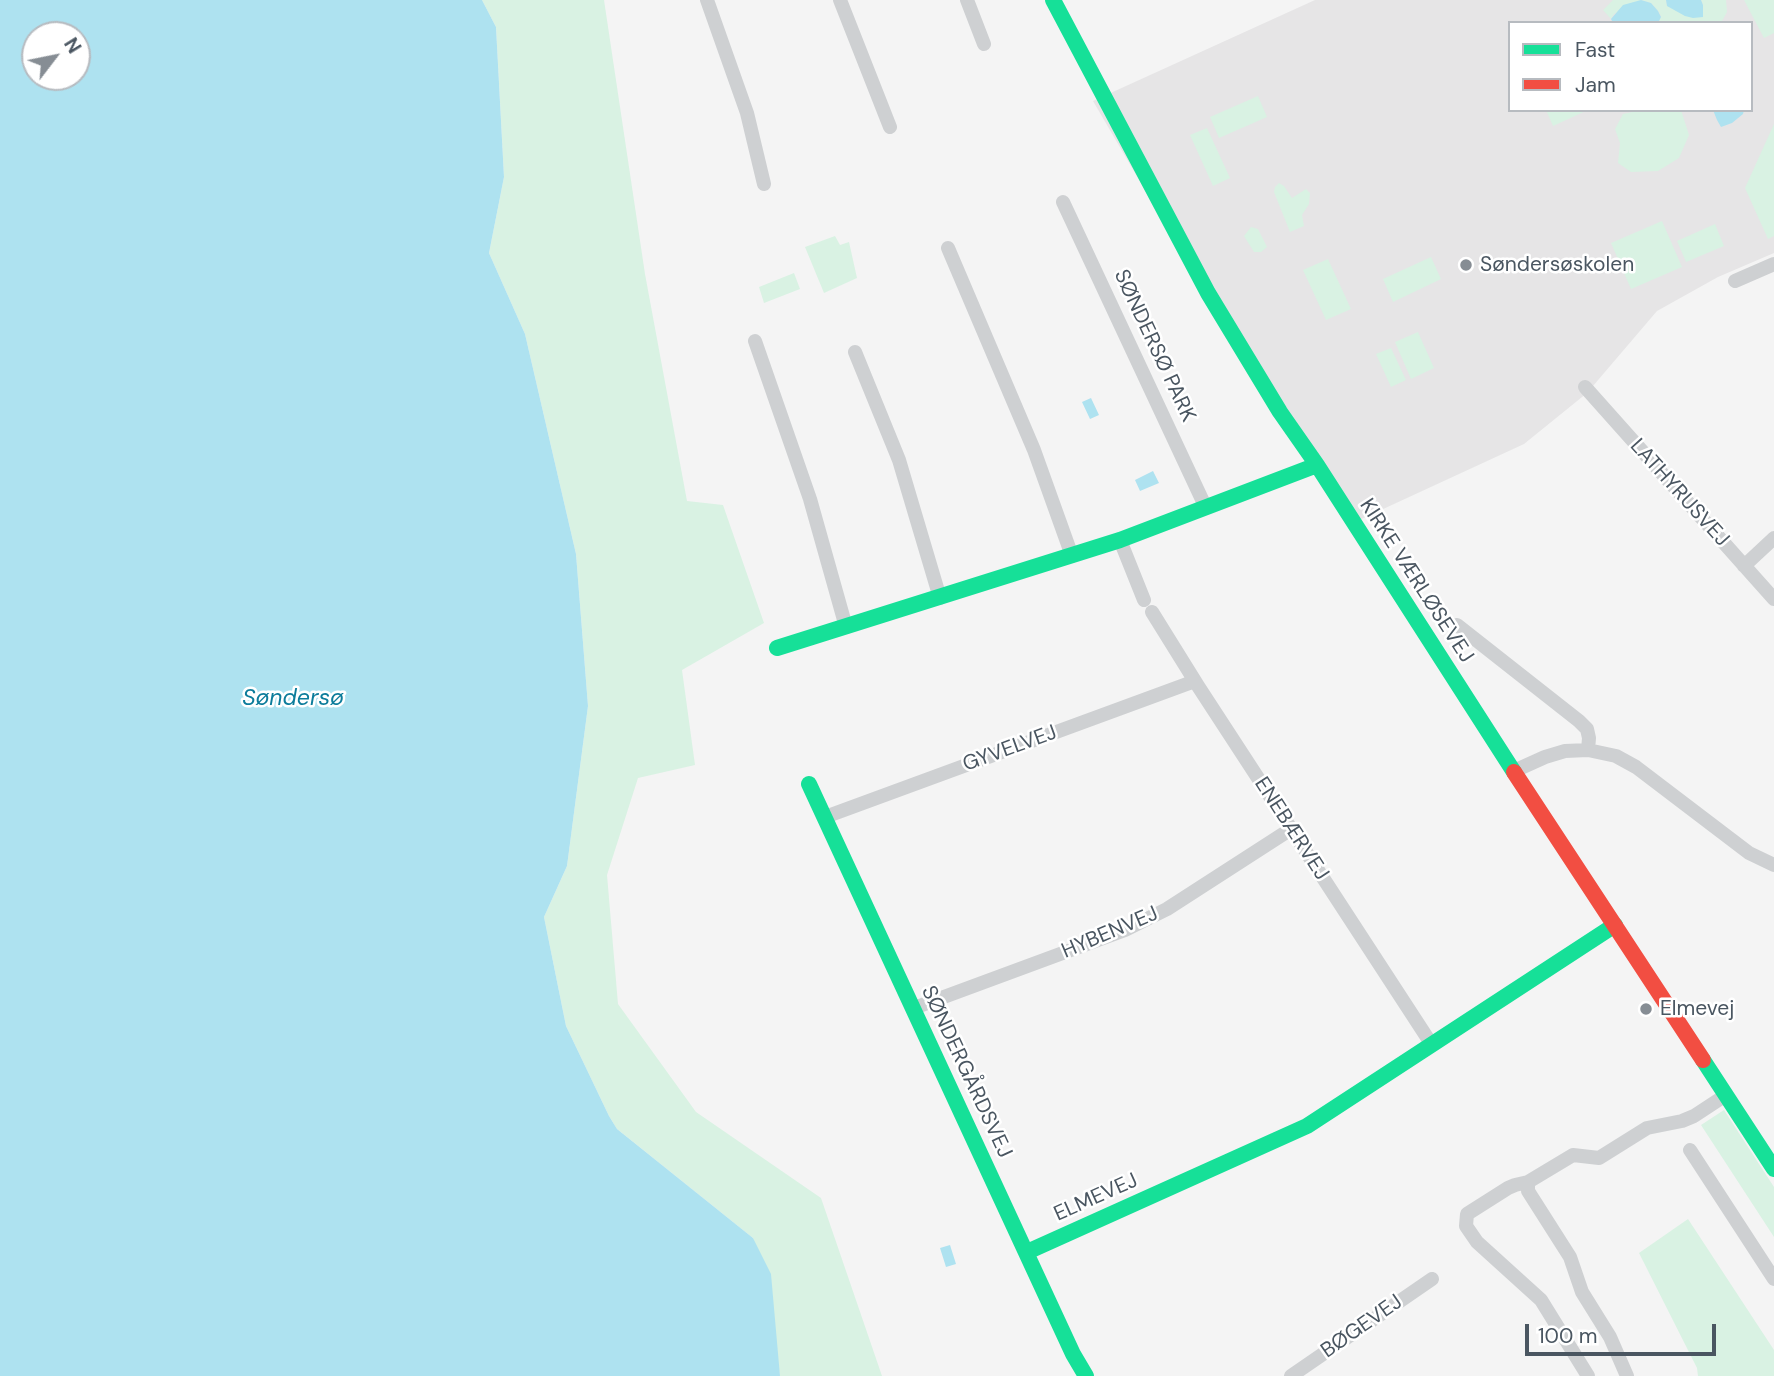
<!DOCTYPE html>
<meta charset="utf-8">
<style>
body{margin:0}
#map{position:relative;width:1774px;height:1376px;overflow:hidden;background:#f4f4f4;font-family:"DM Sans",sans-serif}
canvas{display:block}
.legend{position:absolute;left:1508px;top:21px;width:245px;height:91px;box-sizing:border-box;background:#fff;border:2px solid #b7bbc0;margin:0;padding:9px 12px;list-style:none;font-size:21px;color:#4a5661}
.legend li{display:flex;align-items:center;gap:14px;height:35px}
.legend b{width:35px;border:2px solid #b7bbc0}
.north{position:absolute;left:21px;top:21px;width:70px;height:70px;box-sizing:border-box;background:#fff;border:2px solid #b7bbc0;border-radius:50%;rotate:58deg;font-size:19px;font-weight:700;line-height:28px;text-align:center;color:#4a5661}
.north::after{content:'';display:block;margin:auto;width:24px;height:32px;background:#868d94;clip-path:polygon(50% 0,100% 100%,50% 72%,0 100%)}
.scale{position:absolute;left:1525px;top:1324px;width:191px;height:32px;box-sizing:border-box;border:4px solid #4a5661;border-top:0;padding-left:9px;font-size:21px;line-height:24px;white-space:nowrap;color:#4a5661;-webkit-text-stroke:5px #fff;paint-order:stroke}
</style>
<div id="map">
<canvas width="1774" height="1376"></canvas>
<ul class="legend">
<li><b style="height:9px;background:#16e098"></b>Fast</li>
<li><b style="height:9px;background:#f24e42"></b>Jam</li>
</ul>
<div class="north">N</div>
<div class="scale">100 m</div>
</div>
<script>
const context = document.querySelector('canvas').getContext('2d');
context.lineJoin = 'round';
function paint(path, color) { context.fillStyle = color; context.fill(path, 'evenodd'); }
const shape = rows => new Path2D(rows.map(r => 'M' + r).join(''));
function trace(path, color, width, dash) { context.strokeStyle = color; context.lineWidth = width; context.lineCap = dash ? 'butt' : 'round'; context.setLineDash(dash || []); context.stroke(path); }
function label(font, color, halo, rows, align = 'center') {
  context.font = font + ' "DM Sans",sans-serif'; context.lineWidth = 5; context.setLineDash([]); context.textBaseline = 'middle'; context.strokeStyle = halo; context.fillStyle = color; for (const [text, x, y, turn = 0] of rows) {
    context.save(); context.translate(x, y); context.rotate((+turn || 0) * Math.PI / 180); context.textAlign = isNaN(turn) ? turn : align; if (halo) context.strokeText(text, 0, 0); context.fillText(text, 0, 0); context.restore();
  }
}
paint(shape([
 [1315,0,1774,0,1774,253,1718,277,1657,311,1587,393,1524,444,1355,522,1149,197,1093,101],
 [1510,23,1751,23,1751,110,1510,110]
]), '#e6e5e6');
paint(shape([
 [482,0,604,0,645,274,687,501,723,505,764,623,682,670,695,765,638,778,607,875,618,1004,696,1112,821,1198,882,1376,780,1376,753,1238,617,1129,609,1116,566,1026,544,917,567,866,588,706,576,554,525,334,489,253,504,177,496,27],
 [1613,0,1666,0,1667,6,1703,5,1701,0,1726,0,1727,12,1721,23,1658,23,1661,16,1658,11,1651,3,1641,0,1614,14,1611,19,1603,10],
 [1744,0,1774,0,1774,33,1764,38],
 [1258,96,1267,117,1219,138,1210,117],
 [1546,110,1588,110,1553,126],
 [1641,110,1681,110,1689,135,1679,158,1658,171,1631,172,1618,163,1620,143,1615,129,1623,114],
 [1774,124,1774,236,1768,239,1745,188],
 [1207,128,1230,178,1213,186,1190,135],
 [1279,183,1284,186,1292,198,1306,189,1310,193,1309,204,1302,215,1304,226,1290,232,1274,192,1275,187],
 [1662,221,1682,267,1631,289,1611,243],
 [1715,224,1724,246,1686,262,1677,241],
 [1251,227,1258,229,1267,247,1261,252,1254,252,1244,236],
 [835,236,840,245,849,242,857,278,824,293,805,247],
 [1431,257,1441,279,1393,302,1383,279],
 [1328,259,1351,309,1326,320,1303,270],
 [794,273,800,289,764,303,759,287],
 [1418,332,1434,368,1411,379,1395,342],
 [1391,348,1406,380,1391,387,1376,354],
 [1724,1110,1774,1187,1774,1237,1701,1125],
 [1688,1219,1774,1350,1774,1376,1698,1376,1697,1368,1639,1253]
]), '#d9f2e3');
paint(shape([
 [0,0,482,0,496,27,504,177,489,253,525,334,576,554,588,706,567,866,544,917,566,1026,609,1116,617,1129,753,1238,771,1274,780,1376,0,1376],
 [35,35,77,35,77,77,35,77],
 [1641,0,1651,3,1658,11,1661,17,1658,23,1613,23,1611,19,1623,5],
 [1666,0,1701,0,1703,5,1703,17,1693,18,1685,16,1667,6],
 [1713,110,1744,110,1743,114,1732,123,1721,127,1717,120],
 [1091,398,1099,415,1090,419,1082,402],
 [1153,471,1159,483,1140,491,1135,480],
 [950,1245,956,1264,946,1267,940,1248]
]), '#aee2f0');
trace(shape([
 [707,0,747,113,764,184],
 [840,0,890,127],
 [967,0,984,44],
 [1063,202,1206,508],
 [948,248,1034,450,1072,556],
 [1735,281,1774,264],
 [755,341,810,499,846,627],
 [855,352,899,460,940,598],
 [1585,387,1774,599],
 [1120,540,1144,600],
 [1744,566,1774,538],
 [1152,612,1198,686,1432,1045],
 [1457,625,1579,721,1587,729,1589,738,1588,750],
 [1514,771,1545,757,1565,751,1588,750,1616,756,1636,767,1749,853,1774,865],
 [825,817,1195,681],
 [914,1008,1125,930,1167,909,1291,829],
 [1690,1150,1774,1279],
 [1528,1182,1528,1191,1570,1257,1582,1292,1610,1337,1627,1376],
 [1291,1376,1432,1279],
 [1588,1376,1541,1300,1477,1242,1466,1226,1467,1214,1508,1188,1515,1185,1528,1182,1573,1155,1599,1158,1647,1128,1682,1121,1694,1116,1726,1095]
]), '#ced0d2', 14);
trace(shape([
 [1053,0,1208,293,1280,412,1317,465,1514,772],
 [777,648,1120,540,1317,465],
 [809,784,1073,1354,1086,1376],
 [1703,1060,1774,1169],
 [1027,1252,1307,1126,1615,925]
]), '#16e098', 16);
trace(shape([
 [1514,772,1703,1060]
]), '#f24e42', 16);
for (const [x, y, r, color] of [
 [1466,265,7,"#868d94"],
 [1646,1009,7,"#868d94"]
]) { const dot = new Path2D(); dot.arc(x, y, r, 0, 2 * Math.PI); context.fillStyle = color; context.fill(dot); trace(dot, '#fff', 2.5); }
label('21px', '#4a5661', '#fff', [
 ["Søndersøskolen",1480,265],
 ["Elmevej",1660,1009]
], 'left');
label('21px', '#4a5661', '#fff', [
 ["SØNDERSØ PARK",1154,346,65],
 ["LATHYRUSVEJ",1679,493,48],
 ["KIRKE VÆRLØSEVEJ",1416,581,57],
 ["GYVELVEJ",1010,749,-20],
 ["ENEBÆRVEJ",1291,829,57],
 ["HYBENVEJ",1110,933,-23],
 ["SØNDERGÅRDSVEJ",966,1072,65],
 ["ELMEVEJ",1096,1198,-24],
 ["BØGEVEJ",1362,1327,-35]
]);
label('italic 23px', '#0c7c9b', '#fff', [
 ["Søndersø",293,699]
]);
</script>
